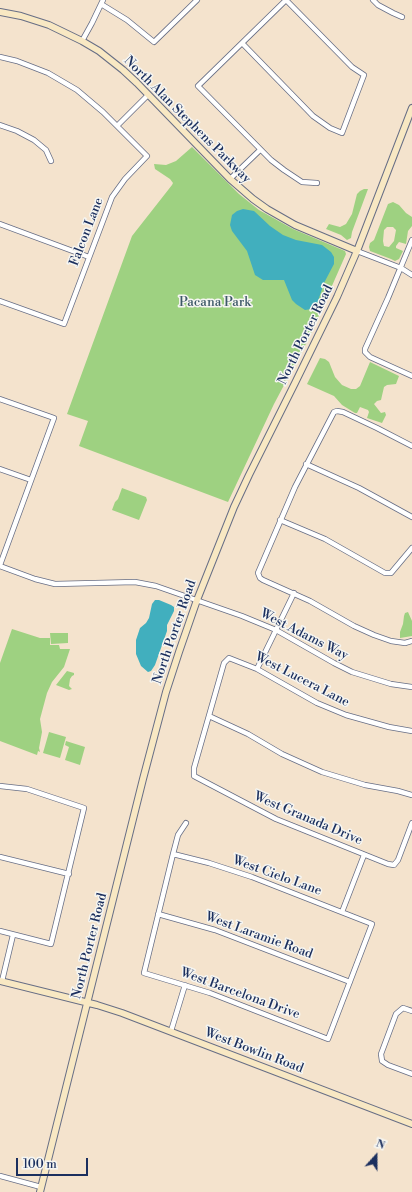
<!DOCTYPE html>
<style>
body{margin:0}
#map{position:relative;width:412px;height:1192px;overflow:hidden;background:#f4e3cd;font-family:"Libre Bodoni",serif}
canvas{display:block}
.north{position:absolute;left:356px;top:1136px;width:40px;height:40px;-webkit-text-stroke:3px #f6f6f2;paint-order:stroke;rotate:21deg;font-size:11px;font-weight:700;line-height:16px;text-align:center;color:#1b2f5e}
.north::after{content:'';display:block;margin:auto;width:14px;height:18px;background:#1b2f5e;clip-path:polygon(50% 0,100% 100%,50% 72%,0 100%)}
.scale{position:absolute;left:16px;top:1158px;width:72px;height:18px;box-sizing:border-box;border:2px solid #1b2f5e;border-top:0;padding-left:5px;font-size:12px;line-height:14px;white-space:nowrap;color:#1b2f5e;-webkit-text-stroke:3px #f6f6f2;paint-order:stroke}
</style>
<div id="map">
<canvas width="412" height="1192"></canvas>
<div class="north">N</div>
<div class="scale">100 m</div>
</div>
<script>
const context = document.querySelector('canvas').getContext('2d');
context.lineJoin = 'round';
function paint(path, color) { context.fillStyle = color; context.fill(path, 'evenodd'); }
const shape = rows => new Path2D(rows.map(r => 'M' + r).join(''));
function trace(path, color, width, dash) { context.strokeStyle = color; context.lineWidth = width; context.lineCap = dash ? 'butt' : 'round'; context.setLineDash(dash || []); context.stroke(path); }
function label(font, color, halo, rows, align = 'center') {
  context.font = font + ' "Libre Bodoni",serif'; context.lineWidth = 3; context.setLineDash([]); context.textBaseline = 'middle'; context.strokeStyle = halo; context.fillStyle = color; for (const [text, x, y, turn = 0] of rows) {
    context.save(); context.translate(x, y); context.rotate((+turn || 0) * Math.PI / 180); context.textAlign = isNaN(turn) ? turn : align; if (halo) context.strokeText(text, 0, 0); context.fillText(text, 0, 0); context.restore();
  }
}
paint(shape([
 [192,147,239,194,259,210,293,229,345,251,346,254,309,338,274,404,228,502,79,446,88,421,67,414,132,236,172,185,173,183,170,179,155,169,154,164,166,165,176,161],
 [364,189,368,189,352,232,351,238,347,240,341,235,326,229,329,224,340,227,346,224,352,214,357,194,360,191],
 [393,202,399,205,406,213,412,217,412,226,408,231,406,244,399,242,396,246,396,248,403,251,399,259,395,261,391,259,370,251,369,247,370,243,374,240,388,204],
 [387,227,393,227,396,230,394,241,389,247,384,246,383,241,384,230],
 [320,358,325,359,329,362,335,377,342,385,351,389,356,389,360,386,370,362,399,376,396,384,387,385,384,387,381,400,377,401,374,404,381,413,385,412,386,415,382,423,367,418,369,412,368,410,360,407,357,413,355,413,342,405,334,396,307,384],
 [122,488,146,497,147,500,139,520,112,510,115,502,118,499],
 [408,612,412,621,412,636,400,638,400,632,403,624,404,616,405,613],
 [12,629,40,638,50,638,50,645,59,645,60,649,70,649,64,667,52,682,47,693,40,719,42,732,39,748,40,752,38,751,37,755,0,741,0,663],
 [50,633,68,633,68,643,51,644],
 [67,671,74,673,74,675,72,676,70,679,69,686,72,689,69,690,56,685],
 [49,732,66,737,60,758,43,753],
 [66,741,85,747,80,765,65,760,69,747,65,745]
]), '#9ed181');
paint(shape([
 [243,209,254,211,270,226,283,235,296,240,322,245,331,252,334,257,334,264,324,283,317,304,312,309,305,310,296,304,292,300,284,280,263,280,255,275,247,251,232,231,230,225,232,215,237,211],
 [155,600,159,600,171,605,174,607,174,611,167,625,167,631,155,665,151,671,148,672,141,666,136,654,136,640,140,628,146,623,149,618,152,604]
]), '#41afbe');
const street = shape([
 [286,0,198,86,271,160,284,170,302,182,317,183],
 [373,0,378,5,393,13,402,17],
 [101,4,127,20,154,42,197,0],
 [82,41,92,23,103,0],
 [242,43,313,116,330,128,342,133,364,75,352,67,286,0],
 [0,57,17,61,48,73,77,90,103,112,147,156,125,179,112,197,64,324,0,301],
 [0,125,17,131,34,140,46,150,51,161],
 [117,126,148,95],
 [230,179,260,150],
 [0,224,89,257],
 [412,240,388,298,365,349,365,352,370,357,412,376],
 [357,251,401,268,412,275],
 [0,399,54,418,0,565],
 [412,446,377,428,343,412,337,411,334,412,295,487,258,573,260,578,263,580,310,601,354,626,374,635,391,641,405,643,412,641],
 [306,464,359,488,412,517],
 [0,469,31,480],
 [280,520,325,539,385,573,391,573,412,548],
 [0,566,35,579,55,584,135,582,156,586,242,616,276,630,334,663,352,672,391,684,412,687],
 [257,669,294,593],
 [209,716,248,734,282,754,322,772,365,785,398,791,412,795],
 [412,731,389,727,346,715,317,703,257,669,229,658,224,663,194,768,194,776,276,819,388,864,394,865,398,860,412,823],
 [0,786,27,789,84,808,51,944,0,931],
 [173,854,209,863,252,877,372,924,328,1039,210,993,144,973,173,854,178,835,186,823],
 [0,857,69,874],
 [342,912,364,855],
 [158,914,215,930,350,982],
 [2,981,13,935],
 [412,1011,403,1008,396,1014,381,1054,382,1061,388,1065,412,1074],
 [171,1031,185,985],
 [0,1176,41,1187]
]);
const secondary = shape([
 [0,12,21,16,49,25,82,41,99,51,123,70,137,83,230,179,253,199,267,209,295,225,357,251],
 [0,981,97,1005,122,1013,412,1124],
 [40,1192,143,779,166,692,179,652,197,600,234,507,249,475,295,383,337,297,357,251,412,108]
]);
trace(street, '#676e85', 6);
trace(secondary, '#676e85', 8);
trace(street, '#fff', 4.5);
trace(secondary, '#f8e8c3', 6);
label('13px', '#1b2f5e', '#f6f6f2', [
 ["North Alan Stephens Parkway",187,120,45],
 ["Falcon Lane",87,232,-69],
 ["North Porter Road",306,335,-64],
 ["North Porter Road",175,632,-71],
 ["West Adams Way",304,635,27],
 ["West Lucera Lane",302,680,27],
 ["West Granada Drive",308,819,23],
 ["West Cielo Lane",277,876,20],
 ["West Laramie Road",259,936,20],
 ["North Porter Road",90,946,-76],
 ["West Barcelona Drive",240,994,20],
 ["West Bowlin Road",254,1051,21]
]);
label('13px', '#3c5867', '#f6f6f2', [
 ["Pacana Park",215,303]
]);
</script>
